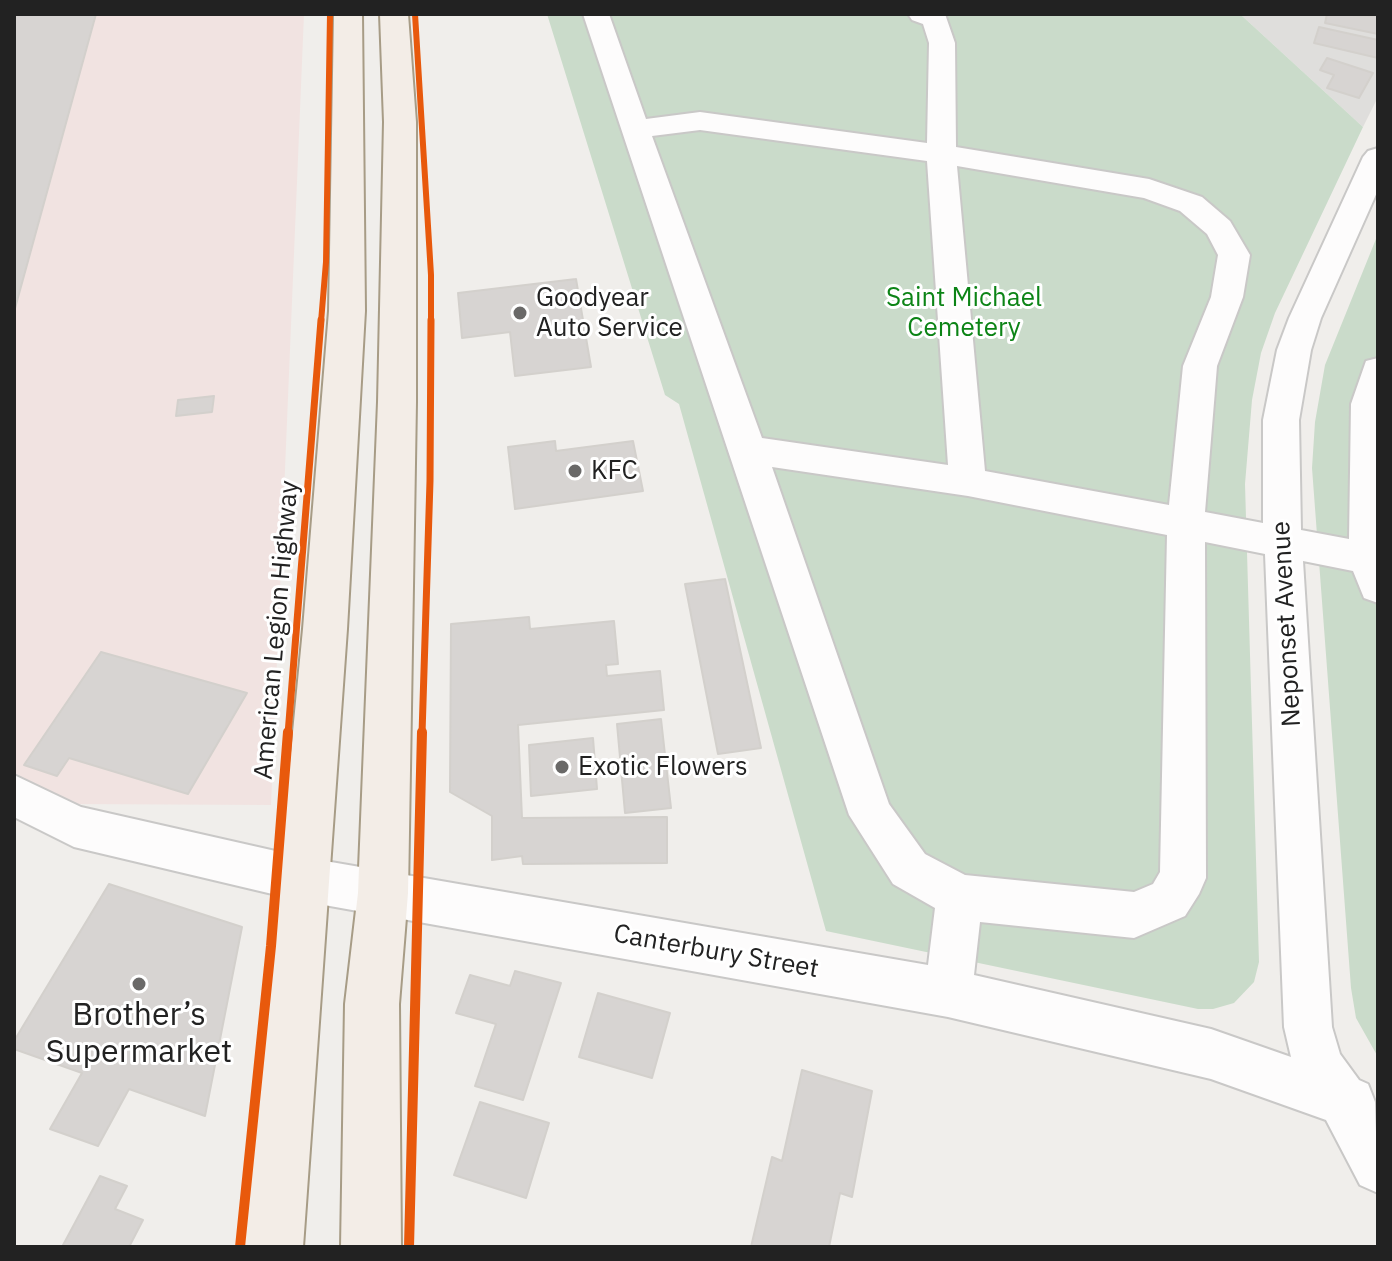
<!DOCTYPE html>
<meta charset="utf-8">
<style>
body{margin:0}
#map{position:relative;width:1392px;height:1261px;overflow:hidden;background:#f0eeeb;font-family:"IBM Plex Sans",sans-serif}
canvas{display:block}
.frame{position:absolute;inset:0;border:16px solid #222;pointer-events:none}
</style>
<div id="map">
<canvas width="1392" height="1261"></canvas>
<div class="frame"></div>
</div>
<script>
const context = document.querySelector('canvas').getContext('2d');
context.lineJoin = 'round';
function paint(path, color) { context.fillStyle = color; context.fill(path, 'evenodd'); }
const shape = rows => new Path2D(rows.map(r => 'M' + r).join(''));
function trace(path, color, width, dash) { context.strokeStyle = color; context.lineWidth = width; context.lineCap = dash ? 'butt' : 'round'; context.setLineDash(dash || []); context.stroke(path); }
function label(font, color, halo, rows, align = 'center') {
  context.font = font + ' "IBM Plex Sans",sans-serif'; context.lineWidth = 6; context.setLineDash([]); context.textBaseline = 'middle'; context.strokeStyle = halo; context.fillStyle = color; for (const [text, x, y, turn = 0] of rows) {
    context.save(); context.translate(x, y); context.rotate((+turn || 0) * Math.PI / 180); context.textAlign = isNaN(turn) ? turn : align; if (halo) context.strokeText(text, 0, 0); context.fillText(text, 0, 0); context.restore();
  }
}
paint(shape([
 [1240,14,1378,14,1378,97,1363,127]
]), '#dfdedc');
paint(shape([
 [14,14,304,14,271,805,65,804,14,774]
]), '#f1e3e1');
paint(shape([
 [547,14,1240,14,1363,127,1275,313,1261,353,1252,400,1245,484,1259,962,1254,982,1234,1003,1213,1009,1198,1009,826,931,679,404,665,395],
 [1378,234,1378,1057,1356,1018,1351,988,1312,468,1315,422,1325,365]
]), '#cadbca');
const building = shape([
 [14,14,96,14,14,312,14,14],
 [1327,14,1378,16,1378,34,1325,23,1327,14],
 [1319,27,1378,40,1378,58,1314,43,1319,27],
 [1327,58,1373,73,1359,98,1327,88,1334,75,1320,70,1327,58],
 [576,279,591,367,515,376,510,332,462,338,458,293,576,279],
 [214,396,212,412,176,416,178,400,214,396],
 [555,441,556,451,633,441,643,491,515,509,508,447,555,441],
 [725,579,761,748,718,754,685,584,725,579],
 [529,617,530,629,614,621,618,664,606,665,607,676,660,671,664,710,518,725,522,818,667,817,667,863,523,864,522,856,492,860,492,816,450,792,451,624,529,617],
 [101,652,247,693,188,794,69,758,57,776,24,765,101,652],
 [661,719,671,808,625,813,617,724,661,719],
 [593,738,597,789,531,796,529,745,593,738],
 [109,884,242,927,205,1116,129,1089,98,1146,50,1129,82,1073,14,1049,14,1041,109,884],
 [515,971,561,983,523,1100,475,1086,496,1024,456,1013,470,975,510,986,515,971],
 [598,993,670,1013,652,1078,579,1057,598,993],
 [802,1070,872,1091,852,1197,840,1193,829,1247,751,1247,772,1157,782,1161,802,1070],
 [480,1102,549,1123,526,1198,454,1175,480,1102],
 [100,1176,127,1186,115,1209,143,1220,129,1247,62,1247,100,1176]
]);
paint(building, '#d7d4d2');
trace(building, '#d3d0cc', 2);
const minor = shape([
 [583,14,609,14,646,119,700,112,927,143,929,43,923,24,912,20,908,14,945,14,955,43,956,147,1149,179,1202,197,1230,221,1250,255,1243,297,1217,366,1205,512,1263,523,1263,420,1277,350,1289,318,1363,157,1368,151,1378,148,1378,190,1321,318,1311,350,1299,420,1301,530,1349,539,1351,404,1366,361,1378,358,1378,603,1364,598,1353,571,1303,561,1332,1027,1340,1054,1359,1080,1368,1084,1375,1102,1378,1193,1360,1185,1326,1120,1211,1079,948,1017,302,901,74,847,14,817,14,775,81,807,302,857,928,965,935,908,893,884,849,815,583,14],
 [700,130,927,161,948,465,762,438,652,136,700,130],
 [957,166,1144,198,1180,211,1207,234,1218,255,1211,297,1183,366,1169,505,985,471,957,166],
 [772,467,968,496,1167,535,1160,872,1153,884,1134,892,965,875,925,854,889,804,772,467],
 [1205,542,1265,554,1284,1027,1291,1057,1211,1029,974,975,980,922,1134,938,1185,916,1199,894,1206,878,1205,542]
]);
const major = shape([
 [334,14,362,14,365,311,347,629,303,1247,243,1247,303,629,329,311,334,14],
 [380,14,408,14,416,122,416,402,408,893,399,1004,401,1247,341,1247,345,1004,358,893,378,402,384,122,380,14]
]);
trace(minor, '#c9c8c7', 4);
trace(major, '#a79c86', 4);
paint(minor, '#fdfcfc');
paint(major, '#f3ede7');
trace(shape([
 [415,14,431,275,431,322],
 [321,322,326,262,330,14]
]), '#e8590c', 6);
trace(shape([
 [288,734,321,320],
 [422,734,430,481,431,320]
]), '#e8590c', 7);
trace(shape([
 [240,1247,271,946,288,732],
 [409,1247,422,732]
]), '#e8590c', 10);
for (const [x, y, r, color] of [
 [520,313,8,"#6a6968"],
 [575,471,8,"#6a6968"],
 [562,767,8,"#6a6968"],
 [139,984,8,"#6a6968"]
]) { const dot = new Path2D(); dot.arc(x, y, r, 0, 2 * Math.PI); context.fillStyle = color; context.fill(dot); trace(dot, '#fff', 3); }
label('26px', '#222', '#fff', [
 ["Goodyear",536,298],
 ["Auto Service",536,328],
 ["KFC",591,471],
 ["Exotic Flowers",578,767]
], 'left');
label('26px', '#0c8416', '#fff', [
 ["Saint Michael",964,298],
 ["Cemetery",964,328]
]);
label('26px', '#222', '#fff', [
 ["Neponset Avenue",1287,624,-93],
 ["American Legion Highway",277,630,-85],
 ["Canterbury Street",716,952,10]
]);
label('32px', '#222', '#fff', [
 ["Brother’s",139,1016],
 ["Supermarket",139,1053]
]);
</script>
